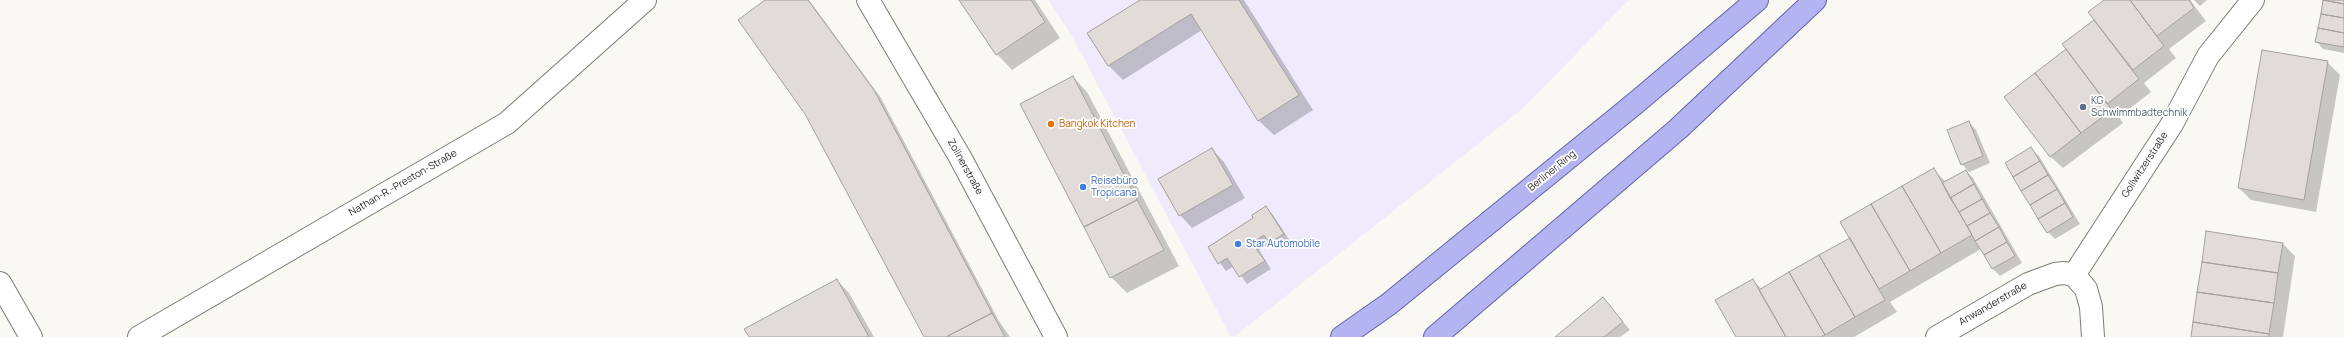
<!DOCTYPE html>
<meta charset="utf-8">
<style>
body{margin:0}
canvas{display:block;background:#faf8f2}
</style>
<canvas width="2344" height="337"></canvas>
<script>
const context = document.querySelector('canvas').getContext('2d');
context.lineJoin = 'round';
function paint(path, color) { context.fillStyle = color; context.fill(path, 'evenodd'); }
const shape = rows => new Path2D(rows.map(r => 'M' + r).join(''));
function trace(path, color, width, dash) { context.strokeStyle = color; context.lineWidth = width; context.lineCap = dash ? 'butt' : 'round'; context.setLineDash(dash || []); context.stroke(path); }
function label(font, color, halo, rows, align = 'center') {
  context.font = font + ' Manrope,sans-serif'; context.lineWidth = 3.5; context.setLineDash([]); context.textBaseline = 'middle'; context.strokeStyle = halo; context.fillStyle = color; for (const [text, x, y, turn = 0] of rows) {
    context.save(); context.translate(x, y); context.rotate((+turn || 0) * Math.PI / 180); context.textAlign = isNaN(turn) ? turn : align; if (halo) context.strokeText(text, 0, 0); context.fillText(text, 0, 0); context.restore();
  }
}
paint(shape([
 [1048,0,1629,0,1521,110,1234,337,1231,337,1072,36]
]), '#efebfc');
paint(shape([
 [767,0,809,0,881,98,999,321,1010,337,925,337],
 [960,0,1035,0,1060,38,1012,70,997,54],
 [1142,0,1244,0,1313,110,1274,135,1259,121,1202,30,1123,80,1108,65],
 [2106,0,2190,0,2206,21,2169,49,2176,58,2144,83,2151,92,2119,117,2123,123,2063,168,2050,156,2067,50,2063,44,2096,20],
 [2194,0,2207,0,2200,6],
 [2324,0,2344,0,2344,53,2323,49,2316,41],
 [2327,62,2340,75,2316,212,2251,200,2239,188],
 [1073,77,1087,92,1179,266,1127,293,1111,277,1021,104],
 [1969,122,1976,130,1990,163,1969,172,1962,164],
 [1212,149,1224,162,1245,198,1192,228,1180,215],
 [2031,149,2039,156,2080,224,2055,239,2048,232],
 [1933,169,1946,182,1966,171,1973,178,2022,263,2000,276,1993,269,1981,249,1890,302,1897,312,1854,337,1738,337,1752,280,1762,289,1851,238],
 [1266,207,1273,215,1290,241,1277,249,1271,243,1259,250,1271,269,1247,284,1234,266,1226,271,1209,248,1255,218],
 [2283,244,2295,256,2283,337,2192,337],
 [837,280,849,293,874,337,750,337],
 [1603,298,1630,330,1620,337,1557,337]
]), '#0003');
const building = shape([
 [765,0,808,0,874,90,992,313,946,337,924,337,805,114,738,20,765,0],
 [959,0,1031,0,1045,22,996,55,959,0],
 [1140,0,1239,0,1299,95,1258,121,1191,14,1108,66,1087,33,1140,0],
 [2104,0,2130,0,2164,46,2133,70,2088,12,2104,0],
 [2130,0,2189,0,2194,8,2157,36,2130,0],
 [2323,0,2344,4,2344,18,2321,14,2323,0],
 [2323,0,2344,0,2344,4,2323,0],
 [2321,14,2344,18,2344,33,2318,28,2321,14],
 [2094,20,2139,79,2107,104,2062,44,2094,20],
 [2318,28,2344,33,2344,47,2315,42,2318,28],
 [2066,49,2112,110,2081,133,2035,73,2066,49],
 [2262,50,2328,61,2304,200,2238,188,2262,50],
 [2035,73,2081,133,2050,157,2004,97,2035,73],
 [1073,76,1137,200,1084,227,1020,104,1073,76],
 [1969,121,1983,156,1961,165,1947,130,1969,121],
 [2031,147,2040,161,2013,177,2005,163,2031,147],
 [1212,148,1233,185,1179,216,1158,179,1212,148],
 [2040,161,2048,175,2021,191,2013,177,2040,161],
 [1934,168,1972,235,1941,253,1902,186,1934,168],
 [1966,170,1974,184,1950,198,1942,183,1966,170],
 [2048,175,2057,189,2030,205,2021,191,2048,175],
 [1974,184,1982,199,1959,212,1950,198,1974,184],
 [1902,186,1941,253,1910,271,1871,204,1902,186],
 [2057,189,2065,203,2038,219,2030,205,2057,189],
 [1982,199,1990,213,1967,226,1959,212,1982,199],
 [1137,200,1164,250,1110,278,1084,227,1137,200],
 [2065,203,2073,217,2047,233,2038,219,2065,203],
 [1871,204,1910,271,1879,289,1840,222,1871,204],
 [1266,206,1284,234,1269,243,1264,235,1252,243,1265,261,1239,277,1227,258,1218,264,1208,247,1253,218,1252,215,1266,206],
 [1990,213,1999,227,1975,241,1967,226,1990,213],
 [1999,227,2007,242,1984,255,1975,241,1999,227],
 [2206,231,2283,243,2278,273,2202,262,2206,231],
 [1850,238,1885,300,1855,317,1819,255,1850,238],
 [2007,242,2015,256,1992,269,1984,255,2007,242],
 [1819,255,1855,317,1825,335,1789,272,1819,255],
 [2202,262,2278,273,2274,303,2197,292,2202,262],
 [1789,272,1825,335,1820,337,1786,337,1759,290,1789,272],
 [837,279,869,337,749,337,744,329,837,279],
 [1753,279,1776,319,1786,337,1736,337,1715,300,1753,279],
 [2197,292,2274,303,2269,334,2193,322,2197,292],
 [1603,297,1623,322,1604,337,1555,337,1603,297],
 [992,313,1005,337,946,337,992,313],
 [2193,322,2269,334,2269,337,2191,337,2193,322]
]);
paint(building, '#e1dcd8');
trace(building, '#a5a09c', 1);
const minor = shape([
 [868,0,960,157,1056,337],
 [0,283,31,337],
 [139,337,507,123,645,0],
 [1937,337,2028,284,2055,274,2064,273,2074,275],
 [2093,337,2091,307,2086,289,2074,275,2172,124,2208,56,2253,0]
]);
const major = shape([
 [1342,337,1389,304,1638,101,1757,0],
 [1435,337,1678,129,1815,0]
]);
trace(minor, '#7d7b76', 24);
trace(major, '#6463a6', 24);
trace(minor, '#fff', 22);
trace(major, '#b5b4f2', 22);
for (const [x, y, r, color] of [
 [2083,107,4,"#5c6f8a"],
 [1051,124,4,"#e8710a"],
 [1083,187,4,"#3f7fe0"],
 [1238,244,4,"#3f7fe0"]
]) { const dot = new Path2D(); dot.arc(x, y, r, 0, 2 * Math.PI); context.fillStyle = color; context.fill(dot); trace(dot, '#fff', 1.5); }
label('10px', '#4e5e75', '#fff', [
 ["KG",2091,101],
 ["Schwimmbadtechnik",2091,113]
], 'left');
label('10px', '#c56008', '#fff', [
 ["Bangkok Kitchen",1059,124]
], 'left');
label('10px', '#2b2a28', '#fff', [
 ["Gollwitzerstraße",2145,165,-57],
 ["Zollnerstraße",965,167,61],
 ["Berliner Ring",1552,171,-39],
 ["Nathan-R.-Preston-Straße",403,183,-30],
 ["Anwanderstraße",1993,304,-30]
]);
label('10px', '#366cbe', '#fff', [
 ["Reisebüro",1091,181],
 ["Tropicana",1091,193],
 ["Star Automobile",1246,244]
], 'left');
</script>
